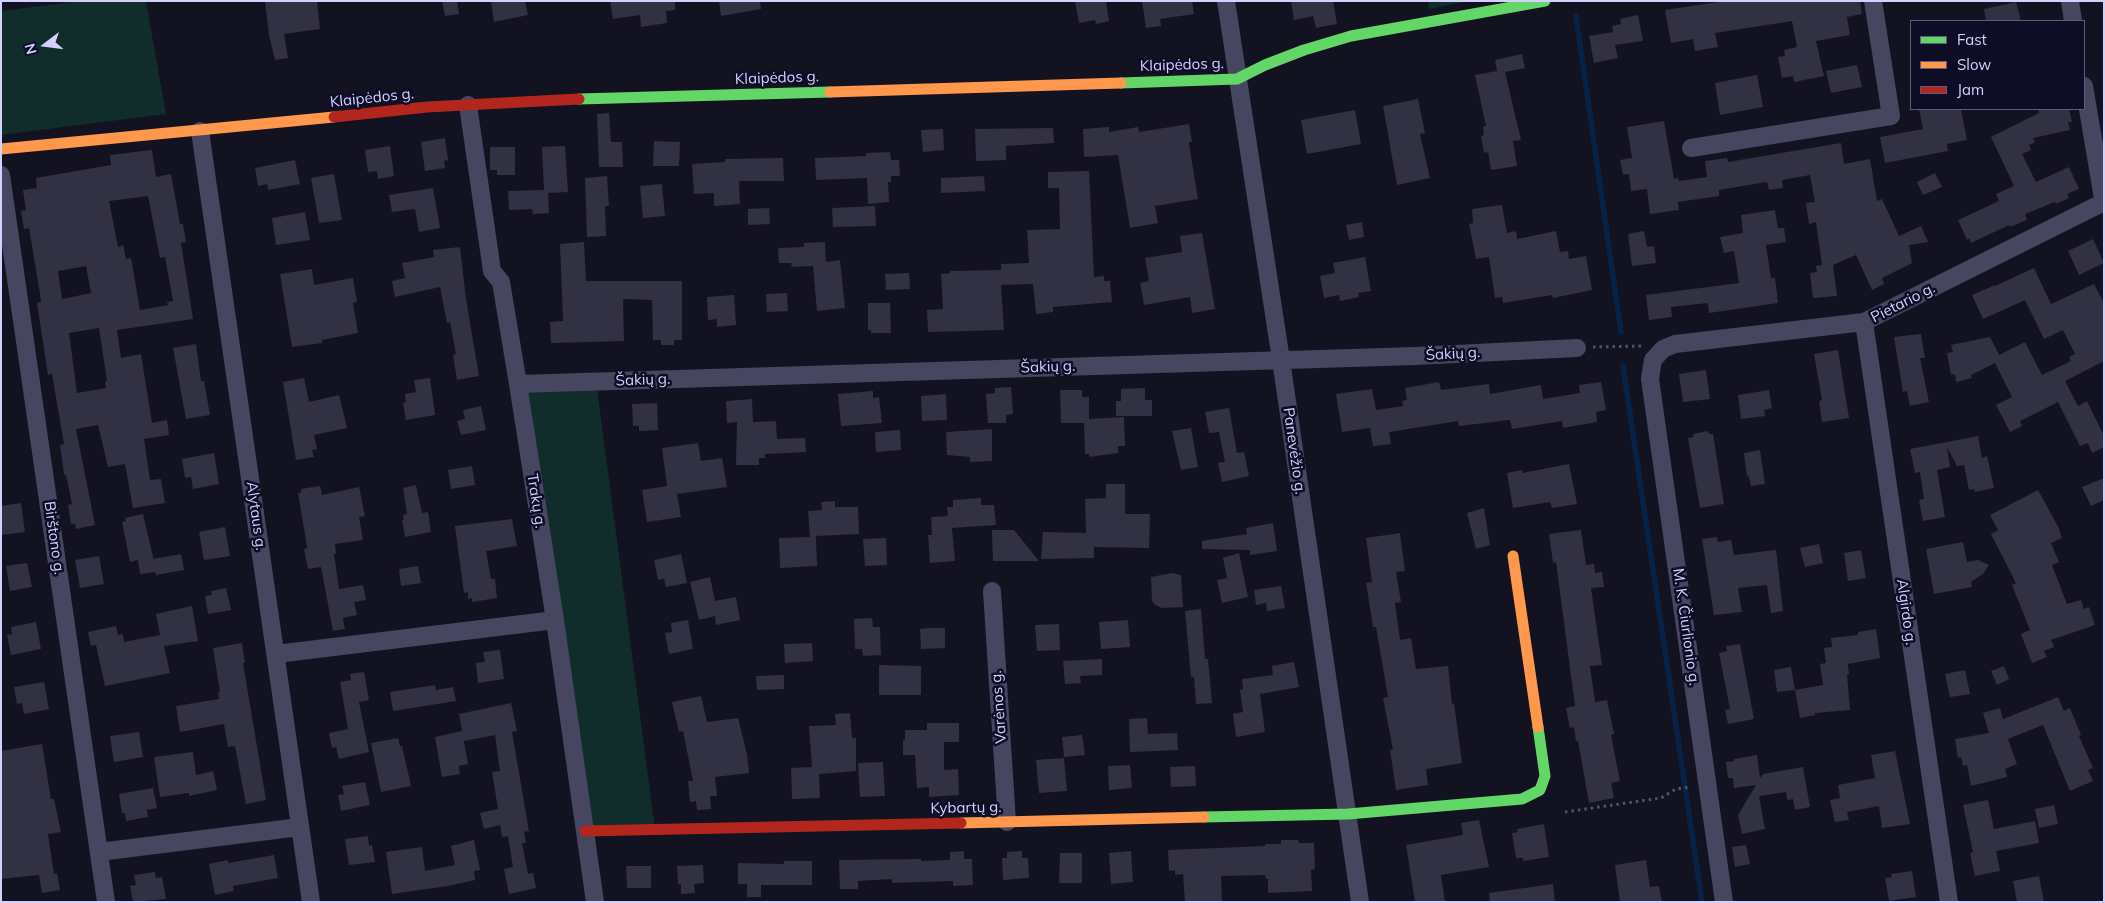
<!DOCTYPE html>
<meta charset="utf-8">
<style>
body{margin:0}
#map{position:relative;width:2105px;height:903px;overflow:hidden;background:#131220;font-family:Mulish,sans-serif}
canvas{display:block}
.frame{position:absolute;inset:0;border:2px solid #d4d1ff;pointer-events:none}
.legend{position:absolute;left:1910px;top:20px;width:175px;height:90px;box-sizing:border-box;background:#0f0c26;border:1px solid #5e5b7d;margin:0;padding:6px 9px;list-style:none;font-size:15px;color:#d4d1ff}
.legend li{display:flex;align-items:center;gap:10px;height:25px}
.legend b{width:25px;border:1px solid #5e5b7d}
.north{position:absolute;left:20px;top:20px;width:50px;height:50px;-webkit-text-stroke:4px #0f0c26;paint-order:stroke;rotate:255deg;font-size:14px;font-weight:700;line-height:20px;text-align:center;color:#d4d1ff}
.north::after{content:'';display:block;margin:auto;width:18px;height:22px;background:#d4d1ff;clip-path:polygon(50% 0,100% 100%,50% 72%,0 100%)}
</style>
<div id="map">
<canvas width="2105" height="903"></canvas>
<div class="frame"></div>
<ul class="legend">
<li><b style="height:6px;background:#63d668"></b>Fast</li>
<li><b style="height:6px;background:#ff974d"></b>Slow</li>
<li><b style="height:6px;background:#b3261e"></b>Jam</li>
</ul>
<div class="north">N</div>
</div>
<script>
const context = document.querySelector('canvas').getContext('2d');
context.lineJoin = 'round';
function paint(path, color) { context.fillStyle = color; context.fill(path, 'evenodd'); }
const shape = rows => new Path2D(rows.map(r => 'M' + r).join(''));
function trace(path, color, width, dash) { context.strokeStyle = color; context.lineWidth = width; context.lineCap = dash ? 'butt' : 'round'; context.setLineDash(dash || []); context.stroke(path); }
function label(font, color, halo, rows, align = 'center') {
  context.font = font + ' Mulish,sans-serif'; context.lineWidth = 5; context.setLineDash([]); context.textBaseline = 'middle'; context.strokeStyle = halo; context.fillStyle = color; for (const [text, x, y, turn = 0] of rows) {
    context.save(); context.translate(x, y); context.rotate((+turn || 0) * Math.PI / 180); context.textAlign = isNaN(turn) ? turn : align; if (halo) context.strokeText(text, 0, 0); context.fillText(text, 0, 0); context.restore();
  }
}
paint(shape([
 [79,1,146,1,166,114,1,135,1,11],
 [1428,1,1470,1,1429,9],
 [596,381,655,829,585,831,518,384]
]), '#102c2b');
trace(shape([
 [1576,16,1621,332],
 [1623,366,1702,902]
]), '#082146', 5.5);
paint(shape([
 [265,1,317,1,320,29,284,34,288,58,275,60,269,35],
 [442,1,457,1,459,14,445,16],
 [491,1,525,1,528,15,494,22],
 [610,1,675,1,675,10,666,11,667,23,641,27,640,15,613,19],
 [719,1,760,1,761,9,721,16],
 [1075,1,1106,1,1109,21,1096,24,1095,20,1079,23],
 [1142,1,1192,1,1194,14,1160,19,1161,26,1146,28],
 [1291,1,1333,1,1337,24,1316,28,1313,16,1294,20],
 [1725,1,1860,1,1862,14,1847,17,1850,35,1816,41,1824,76,1794,82,1793,76,1782,78,1778,57,1785,56,1784,50,1797,47,1792,21,1715,33,1718,47,1695,51,1693,39,1671,43,1665,10],
 [2016,2,2021,21,1986,21,1984,9],
 [1638,15,1643,41,1615,45,1618,58,1594,63,1589,36,1613,32,1612,26,1621,24,1620,19],
 [1522,54,1525,68,1505,72,1521,140,1513,141,1517,166,1491,170,1488,152,1484,153,1481,136,1484,135,1483,127,1486,126,1475,75,1497,71,1495,60],
 [1857,65,1862,87,1831,93,1826,71],
 [1757,75,1763,107,1720,115,1715,83],
 [1418,99,1425,133,1420,134,1430,178,1397,185,1383,106],
 [1919,109,1961,109,1967,140,1947,144,1948,151,1885,163,1880,137,1923,129],
 [2038,109,2069,109,2072,122,2068,122,2070,130,2033,138,2035,142,2029,145,2031,150,2022,154,2036,182,2069,167,2079,189,2067,194,2069,198,2056,204,2055,202,2025,214,2027,220,2010,227,2009,225,1971,243,1969,238,1967,240,1958,220,1999,201,1996,194,2014,186,1991,137,2039,113],
 [1355,110,1361,144,1307,154,1301,120],
 [609,113,611,142,622,142,623,167,599,167,597,114],
 [1664,121,1674,179,1678,178,1679,181,1707,177,1705,161,1727,158,1728,162,1841,143,1844,164,1870,159,1877,201,1882,199,1899,236,1921,226,1928,242,1909,245,1912,263,1882,278,1884,284,1872,290,1856,255,1833,265,1837,296,1813,298,1810,273,1817,272,1816,266,1822,265,1816,222,1809,224,1806,203,1815,202,1810,175,1782,180,1783,188,1769,190,1767,182,1719,190,1719,196,1678,202,1679,210,1650,214,1647,189,1631,191,1629,174,1623,175,1620,160,1632,158,1627,127],
 [1189,124,1192,142,1189,142,1190,150,1198,199,1155,206,1158,223,1130,228,1118,155,1084,157,1083,129,1109,127,1109,132,1138,127,1139,132],
 [1053,128,1054,143,1006,146,1006,160,976,161,975,129],
 [943,129,944,150,923,152,921,130],
 [445,138,448,160,444,161,445,168,425,171,421,142],
 [654,141,680,142,679,166,653,166],
 [390,146,394,176,378,179,377,171,368,172,365,150],
 [565,146,568,192,548,193,549,213,533,214,532,209,509,210,508,191,544,190,542,147],
 [490,147,515,147,515,175,497,175,497,170,490,170],
 [152,150,156,177,171,174,180,224,183,224,186,242,181,243,193,319,117,330,121,358,141,354,152,423,167,420,169,435,144,439,150,480,161,479,165,503,133,508,125,464,108,467,98,425,76,429,95,525,76,529,75,524,71,524,68,505,72,504,66,475,64,475,60,445,64,444,52,374,48,375,37,303,41,302,40,294,29,228,24,229,21,211,26,210,23,190,37,188,36,178,111,165,110,155],
 [148,196,160,258,165,257,173,301,167,302,168,305,140,310,131,258,126,259,123,245,118,247,109,201],
 [86,266,91,293,62,299,58,271],
 [99,328,107,381,105,382,106,388,77,393,69,333],
 [890,152,891,160,899,160,900,176,891,176,891,182,888,182,889,202,868,204,867,178,816,180,815,158,866,156,866,153],
 [783,158,784,181,739,181,740,204,714,206,714,193,694,194,692,164,725,162,725,159],
 [295,160,300,184,268,190,267,184,258,186,255,168],
 [1089,171,1094,277,1104,276,1104,281,1110,281,1112,302,1053,307,1053,312,1036,314,1033,284,1001,285,1004,330,928,332,927,310,943,309,941,274,950,273,950,271,1001,270,1001,264,1029,263,1027,230,1060,229,1059,188,1048,188,1048,172],
 [1935,173,1942,187,1923,195,1917,182],
 [334,174,342,220,319,223,311,178],
 [607,176,609,206,605,206,606,236,587,237,585,178],
 [984,176,985,191,941,193,941,178],
 [662,184,665,216,643,218,640,186],
 [433,188,440,228,419,232,415,209,392,212,389,195],
 [1502,205,1507,233,1516,231,1517,239,1556,231,1560,252,1568,251,1569,259,1586,256,1592,290,1553,298,1552,295,1503,303,1502,297,1495,298,1489,257,1476,259,1469,224,1473,223,1472,209],
 [875,206,876,226,833,227,832,208],
 [769,208,770,224,748,225,748,209],
 [1775,210,1778,228,1784,228,1786,242,1766,245,1771,278,1775,278,1778,303,1709,313,1708,303,1671,307,1672,317,1649,320,1646,295,1739,283,1734,251,1724,253,1720,237,1743,233,1741,215],
 [305,212,310,240,276,245,272,218],
 [1362,222,1364,237,1349,240,1346,225],
 [1644,231,1647,247,1654,246,1656,263,1632,266,1628,234],
 [1202,233,1215,309,1192,313,1190,297,1144,305,1140,283,1149,281,1145,258,1182,252,1180,236],
 [2093,239,2104,263,2079,275,2068,251],
 [584,242,586,281,682,281,682,340,674,340,674,345,661,345,661,340,653,340,652,300,623,299,624,341,551,343,550,322,563,321,560,244],
 [825,242,826,262,840,260,845,308,817,311,813,266,792,267,791,263,779,263,778,248,804,247,804,243],
 [460,247,466,299,479,376,457,380,453,355,456,354,450,322,447,323,440,287,395,297,392,281,405,278,402,263,434,257,433,250],
 [1365,257,1371,291,1358,293,1359,297,1340,301,1339,295,1324,298,1320,276,1335,273,1333,263],
 [2034,268,2051,304,2094,284,2104,303,2104,361,2065,381,2078,406,2087,401,2104,436,2104,447,2092,453,2088,443,2080,446,2058,402,2020,421,2022,426,2010,432,1996,405,2012,397,1995,363,1971,375,1972,378,1956,382,1955,374,1951,375,1947,353,1953,352,1951,345,1990,337,1999,355,2025,342,2042,375,2071,361,2069,357,2075,354,2063,330,2044,339,2025,300,1983,319,1972,295,1995,285,1995,286],
 [312,269,314,285,353,278,357,302,353,303,358,333,322,340,322,343,292,347,280,274],
 [909,273,910,289,886,290,885,274],
 [787,293,788,311,767,312,766,294],
 [734,295,736,325,717,327,717,319,708,320,707,297],
 [868,303,890,303,891,333,871,333,871,330,868,330],
 [1921,334,1925,358,1920,358,1929,402,1910,406,1907,391,1903,392,1894,337],
 [196,344,201,381,204,381,210,415,186,419,173,348],
 [1838,350,1849,418,1822,422,1819,401,1822,400,1814,354],
 [1706,370,1710,399,1683,402,1679,374],
 [304,378,309,402,339,395,347,428,314,435,317,449,312,450,314,457,296,460,283,382],
 [430,378,435,415,406,420,403,403,406,402,405,394,416,392,414,380],
 [1439,382,1441,390,1489,384,1490,394,1541,385,1543,399,1580,393,1579,385,1601,382,1606,410,1596,412,1597,422,1563,428,1562,421,1512,429,1510,420,1459,426,1458,421,1389,432,1391,444,1373,446,1370,428,1342,432,1336,394,1372,389,1376,410,1403,406,1402,401,1407,400,1405,388],
 [1011,387,1013,414,1006,415,1006,423,988,423,986,394,995,393,995,388],
 [1145,388,1145,400,1152,400,1152,416,1116,416,1116,401,1121,401,1121,389],
 [1060,390,1082,390,1082,397,1089,397,1089,419,1124,417,1125,446,1118,446,1118,453,1089,457,1089,454,1085,454,1084,423,1061,423],
 [1769,390,1772,408,1764,410,1765,416,1741,419,1738,395],
 [873,391,873,398,879,397,882,423,841,426,838,394],
 [946,394,947,420,922,421,921,396],
 [752,399,753,422,776,421,777,439,805,438,806,452,765,454,765,458,759,458,759,465,736,465,737,422,727,423,726,401],
 [657,403,658,430,639,431,639,426,633,426,632,404],
 [481,406,486,430,461,435,457,421,465,419,463,410],
 [1229,408,1237,453,1244,452,1249,476,1222,482,1218,463,1225,462,1219,432,1209,433,1205,412],
 [1191,428,1198,467,1181,470,1172,431],
 [992,429,992,461,970,462,970,457,947,455,946,432],
 [900,430,901,450,876,452,875,432],
 [1708,431,1709,434,1713,434,1724,504,1700,508,1688,438,1694,437,1693,434],
 [1978,436,1982,458,1987,456,1994,488,1975,492,1974,489,1969,490,1964,465,1957,466,1947,447,1950,467,1937,470,1945,517,1923,521,1919,500,1924,499,1920,472,1915,473,1910,449],
 [698,443,701,461,722,458,727,487,677,494,681,517,647,522,642,490,667,486,662,448],
 [1760,450,1765,484,1751,486,1749,476,1747,477,1744,453],
 [214,453,219,484,193,489,191,477,185,478,182,459],
 [1569,464,1577,504,1552,508,1550,502,1513,508,1507,473,1522,470,1522,473],
 [472,466,475,485,451,489,448,470],
 [2104,478,2104,500,2091,506,2082,487],
 [1106,484,1125,484,1125,514,1150,514,1149,548,1094,547,1094,558,1041,559,1043,532,1086,533,1085,499,1106,498],
 [416,485,422,513,428,512,431,532,405,537,402,520,404,520,403,515,407,514,403,488],
 [320,486,322,495,359,487,365,516,359,517,363,540,335,544,336,554,334,554,339,589,363,585,366,600,354,602,357,615,343,618,345,629,333,631,321,567,308,569,304,549,307,548,306,540,298,493,301,493,301,489],
 [2038,490,2060,530,2059,530,2062,538,2051,543,2059,562,2052,565,2067,604,2081,600,2084,609,2089,607,2095,625,2051,640,2054,647,2044,651,2047,657,2032,663,2021,634,2030,630,2012,585,2016,583,1991,534,1998,530,1990,515],
 [981,498,981,505,994,505,996,525,952,528,955,561,930,563,928,535,932,535,931,517,948,516,947,507,953,507,953,500],
 [835,501,835,507,858,507,859,534,816,536,817,566,780,568,779,538,810,537,808,511,822,510,821,502],
 [21,503,25,532,1,535,1,506],
 [1484,508,1490,545,1476,549,1467,513],
 [143,514,154,561,153,559,181,554,184,570,156,575,155,572,140,574,138,560,130,562,122,522,126,521,125,518],
 [512,519,517,546,486,551,491,579,495,579,497,598,472,602,472,598,468,599,468,592,464,593,455,526],
 [1273,523,1277,551,1250,555,1250,550,1202,549,1202,541,1247,534,1246,528],
 [225,527,230,556,204,560,199,532],
 [992,530,1014,530,1039,561,993,561],
 [1581,530,1586,565,1594,564,1595,573,1602,572,1604,587,1591,588,1602,665,1590,666,1595,702,1607,700,1614,734,1611,735,1620,781,1611,783,1614,798,1589,803,1578,741,1576,741,1574,727,1570,728,1566,708,1575,706,1556,562,1553,563,1549,534],
 [1400,533,1405,571,1396,572,1401,602,1395,603,1400,640,1411,638,1416,669,1448,666,1452,704,1454,703,1462,763,1426,769,1428,785,1396,790,1390,750,1393,750,1383,698,1388,697,1376,627,1373,627,1366,583,1372,582,1366,538],
 [1717,537,1718,542,1731,540,1734,555,1776,550,1783,611,1771,613,1767,585,1738,588,1742,612,1714,615,1702,539],
 [886,538,887,565,865,566,863,539],
 [1963,542,1967,562,1978,560,1989,565,1983,574,1971,582,1972,587,1934,594,1926,549],
 [1819,544,1823,563,1805,567,1800,548],
 [1861,550,1866,578,1848,581,1844,553],
 [1239,553,1248,597,1222,603,1217,580,1227,578,1223,558],
 [681,554,687,583,666,587,664,579,658,580,654,560],
 [99,556,104,584,80,588,75,560],
 [27,563,32,587,10,591,6,566],
 [418,566,421,583,401,586,399,569],
 [1172,573,1181,575,1183,607,1162,608,1155,605,1152,601,1151,577],
 [710,577,715,601,736,597,740,620,716,625,715,616,699,620,690,582],
 [1281,586,1285,608,1267,611,1266,603,1256,605,1254,590],
 [226,588,231,610,208,614,205,596,212,595,211,591],
 [192,606,198,641,164,646,170,673,105,686,96,645,91,646,88,632,116,626,118,635,123,634,124,642,160,635,156,614],
 [1201,609,1205,659,1208,659,1212,703,1196,704,1194,677,1191,677,1185,611],
 [872,618,873,627,880,627,881,655,863,656,862,649,855,649,854,619],
 [688,620,693,649,669,654,665,633,672,632,671,623],
 [1128,620,1130,647,1101,649,1099,622],
 [36,622,41,649,11,655,7,635,12,634,11,627],
 [1059,624,1060,650,1037,651,1035,625],
 [928,628,945,628,945,648,921,649,920,629],
 [1876,629,1880,658,1848,664,1849,674,1847,674,1850,710,1815,713,1815,715,1800,718,1795,690,1823,685,1820,664,1826,663,1824,648,1832,647,1831,638,1858,635,1858,632],
 [242,643,245,663,243,663,266,800,246,804,235,746,228,747,224,724,180,732,176,706,219,699,218,692,220,692,213,648],
 [812,643,813,661,785,663,784,644],
 [1740,644,1754,719,1728,724,1725,710,1730,709,1719,653,1727,651,1726,646],
 [500,650,504,679,478,683,476,663,485,662,483,652],
 [1102,659,1102,675,1080,676,1081,683,1065,684,1063,661],
 [1294,662,1299,687,1260,694,1265,732,1236,737,1233,714,1243,712,1240,690,1243,689,1242,679,1273,675,1272,666],
 [879,665,921,666,921,695,879,695],
 [2004,666,2009,679,1997,685,1991,671],
 [1791,667,1795,690,1777,692,1774,670],
 [1965,670,1970,694,1950,697,1945,674],
 [364,672,369,700,359,702,369,752,339,759,336,747,332,748,329,733,348,729,340,682,351,680,350,674],
 [784,675,784,689,757,690,756,676],
 [44,682,49,709,24,714,22,703,17,704,14,687],
 [435,685,436,690,453,687,456,701,393,711,390,692],
 [701,696,707,722,738,718,747,754,749,773,715,777,717,796,710,796,711,809,697,810,696,801,690,802,688,781,693,781,683,731,679,732,672,702],
 [2058,697,2064,711,2070,708,2081,735,2079,736,2093,768,2088,770,2093,781,2070,791,2043,725,2008,739,2017,764,2005,769,2007,777,1971,786,1967,765,1963,766,1961,757,1958,758,1955,739,1989,733,1983,713,2000,708,2003,719],
 [511,703,517,731,512,732,529,831,524,832,526,843,522,843,528,874,533,873,536,888,509,894,504,869,513,867,508,836,502,837,500,825,484,829,480,813,498,809,492,772,500,771,495,735,464,741,463,737,468,764,459,766,460,774,442,777,435,737,462,731,459,714],
 [850,713,852,738,856,738,856,771,819,774,820,798,792,799,791,768,812,767,809,726,836,725,835,714],
 [1147,718,1148,734,1177,733,1178,750,1130,752,1129,719],
 [927,723,959,723,959,742,944,742,944,770,958,769,959,795,929,797,929,787,917,788,915,755,903,755,903,740,905,740,905,730,927,730],
 [139,732,143,757,114,762,110,736],
 [1082,735,1085,755,1064,757,1062,737],
 [398,738,400,746,402,746,411,786,381,792,371,743],
 [42,744,51,799,54,799,61,832,48,834,54,874,57,873,60,890,42,893,39,875,1,879,1,751],
 [1895,751,1910,824,1882,828,1879,806,1847,812,1849,820,1835,822,1830,800,1840,798,1838,785,1875,778,1871,755],
 [193,752,196,775,213,771,217,790,189,796,189,793,160,797,154,757],
 [1757,755,1760,778,1763,774,1803,767,1810,807,1795,810,1793,799,1787,800,1786,792,1759,796,1765,829,1742,834,1738,815,1756,785,1734,788,1733,778,1728,778,1726,762,1734,761,1734,759],
 [1064,758,1067,791,1039,793,1036,760],
 [883,762,885,796,860,797,858,763],
 [1130,765,1132,788,1109,790,1108,766],
 [1195,766,1196,786,1171,787,1170,767],
 [365,782,370,805,341,811,338,795,344,794,342,786],
 [153,788,157,808,147,810,148,817,126,821,125,813,122,813,119,794],
 [1988,800,1994,829,2035,821,2039,843,1996,851,2000,871,1975,876,1970,853,1973,852,1963,805],
 [2054,805,2058,824,2039,828,2035,809],
 [1479,820,1489,867,1441,875,1445,902,1415,902,1406,845,1463,835,1461,823],
 [1544,824,1549,857,1523,861,1523,858,1516,858,1512,833,1518,832,1517,829],
 [368,836,369,846,372,845,375,862,349,865,345,839],
 [474,840,480,870,474,871,475,880,448,886,392,894,386,852,422,847,425,871,455,865,451,846],
 [1281,840,1298,840,1299,843,1314,843,1315,869,1311,870,1312,891,1268,893,1268,879,1266,879,1265,875,1221,876,1222,902,1185,902,1183,874,1175,875,1175,870,1169,871,1168,850,1265,846,1265,844,1281,844],
 [1746,845,1750,864,1735,867,1732,847],
 [964,851,964,859,972,859,973,885,953,886,953,881,892,883,892,879,858,881,858,889,840,889,839,860,921,859,921,861,950,860,950,852],
 [1022,851,1022,858,1028,858,1029,878,1003,880,1002,858,1007,858,1007,852],
 [1131,851,1133,882,1111,884,1109,853],
 [1060,853,1082,853,1082,883,1059,883],
 [274,855,278,878,233,886,234,891,215,895,209,864,228,860,228,863],
 [1646,860,1650,887,1659,886,1662,902,1620,902,1615,865],
 [784,861,812,861,812,885,761,885,761,897,747,897,747,884,738,884,738,863,784,864],
 [703,865,704,883,694,884,695,893,681,894,681,884,678,884,677,866],
 [626,866,651,866,651,888,627,888],
 [1912,871,1916,897,1889,901,1885,878,1892,877,1891,874],
 [155,872,156,878,162,877,166,899,133,902,130,886,136,885,134,875],
 [2039,876,2044,902,2017,902,2013,881],
 [1553,884,1555,902,1490,902,1489,893]
]), '#323043');
trace(shape([
 [1593,347,1644,346],
 [1565,812,1661,798,1676,789,1691,787]
]), '#475968', 3, [2.5, 4]);
trace(shape([
 [1226,1,1281,360,1360,902],
 [2070,1,2073,21],
 [2084,86,2104,204],
 [468,105,492,271,501,282,518,384,555,620,595,902],
 [200,131,311,902],
 [1691,148,1891,116,1873,1],
 [1,175,106,902],
 [1864,322,1949,902],
 [518,384,1415,356,1577,348],
 [992,591,1007,822],
 [276,654,555,620],
 [99,852,300,827],
 [1724,902,1650,379,1653,360,1663,349,1675,344,1864,322,2104,202]
]), '#464661', 18);
trace(shape([
 [1121,83,1237,79,1265,65,1304,50,1351,36,1545,1],
 [579,99,830,92],
 [1204,817,1348,814,1522,799,1540,790,1545,776,1538,727]
]), '#63d668', 11);
trace(shape([
 [830,92,1121,83],
 [1,149,334,117],
 [1513,556,1538,727],
 [961,823,1204,817]
]), '#ff974d', 11);
trace(shape([
 [334,117,427,107,579,99],
 [585,831,961,823]
]), '#b3261e', 11);
label('15px', '#d4d1ff', '#0f0c26', [
 ["Klaipėdos g.",1182,65,-2],
 ["Klaipėdos g.",777,78,-2],
 ["Klaipėdos g.",372,98,-6],
 ["Pietario g.",1903,303,-27],
 ["Šakių g.",1453,354,-3],
 ["Šakių g.",1048,367,-2],
 ["Šakių g.",643,380,-2],
 ["Panevėžio g.",1294,451,82],
 ["Trakų g.",536,501,81],
 ["Alytaus g.",256,516,82],
 ["Birštono g.",54,538,82],
 ["Algirdo g.",1906,612,82],
 ["M. K. Čiurlionio g.",1686,627,82],
 ["Varėnos g.",999,707,-94],
 ["Kybartų g.",966,808,-1]
]);
</script>
